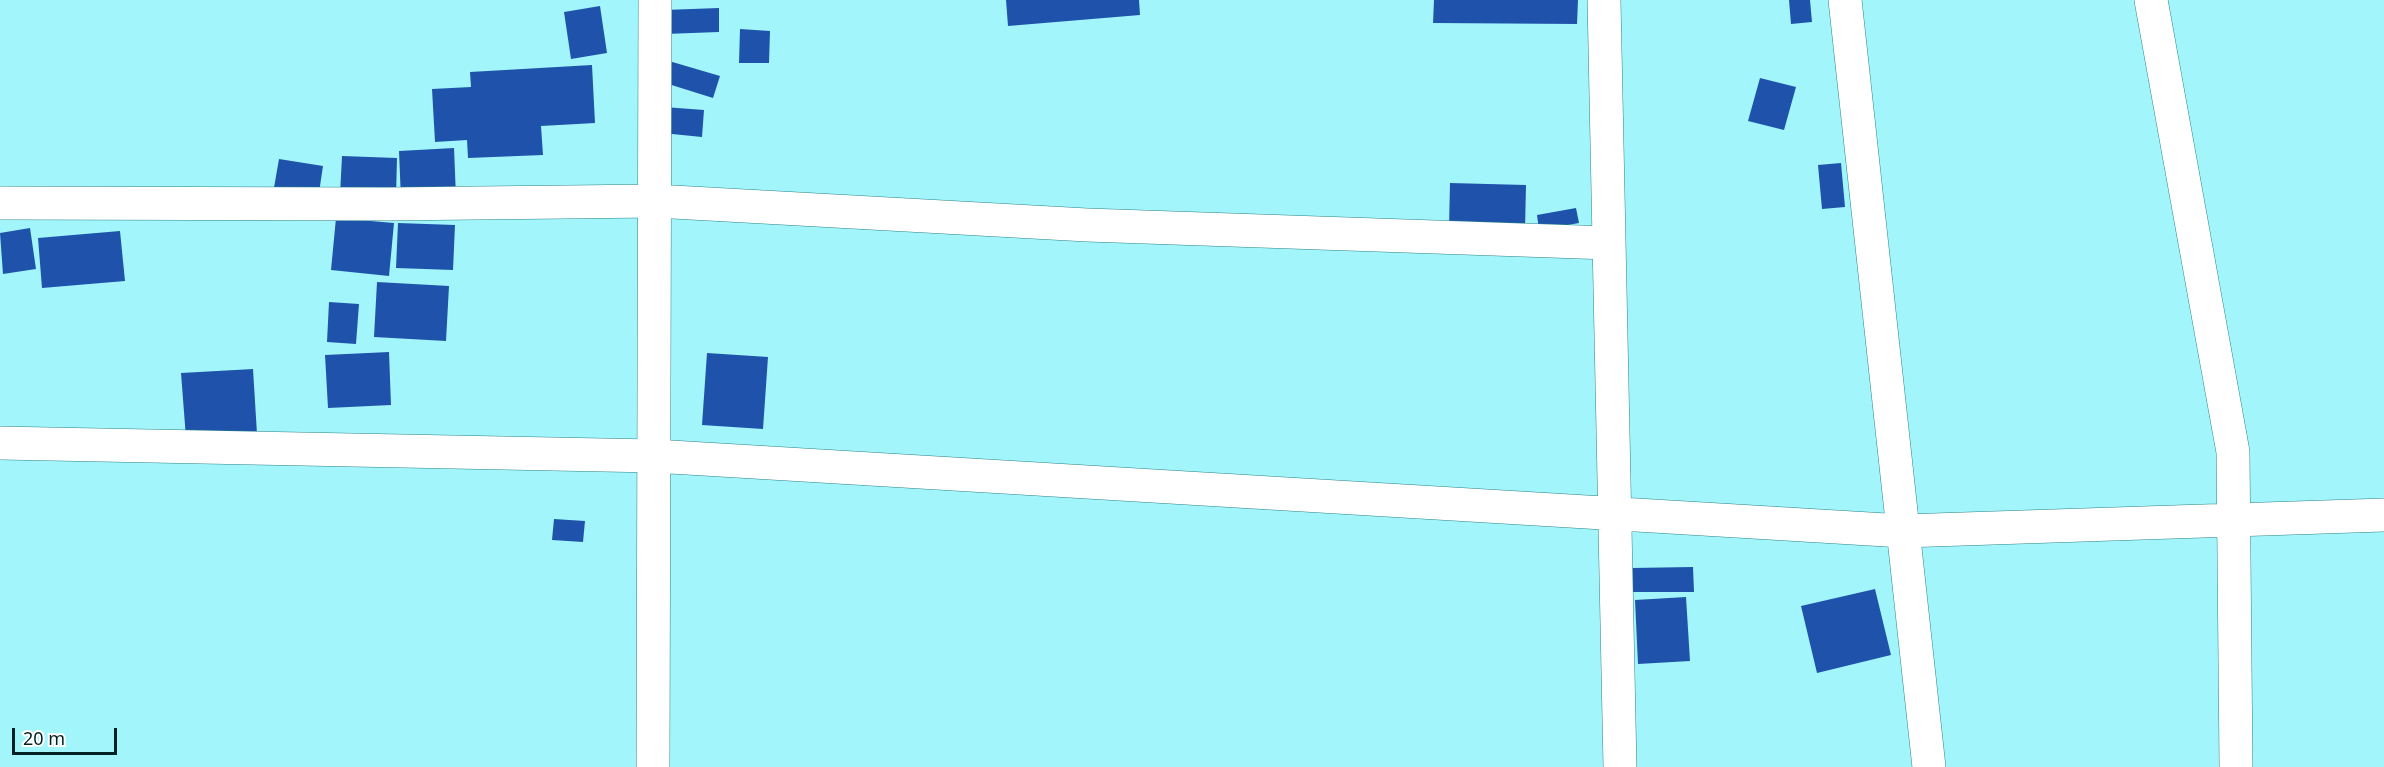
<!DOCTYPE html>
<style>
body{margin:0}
#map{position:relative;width:2384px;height:767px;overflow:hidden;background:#a2f6fb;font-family:"Noto Sans",sans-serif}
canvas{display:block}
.scale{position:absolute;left:12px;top:728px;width:105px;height:27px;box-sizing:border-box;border:3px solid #002224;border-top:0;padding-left:8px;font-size:18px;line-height:21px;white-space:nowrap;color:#002224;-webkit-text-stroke:4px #fff;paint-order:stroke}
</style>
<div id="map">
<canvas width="2384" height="767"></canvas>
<div class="scale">20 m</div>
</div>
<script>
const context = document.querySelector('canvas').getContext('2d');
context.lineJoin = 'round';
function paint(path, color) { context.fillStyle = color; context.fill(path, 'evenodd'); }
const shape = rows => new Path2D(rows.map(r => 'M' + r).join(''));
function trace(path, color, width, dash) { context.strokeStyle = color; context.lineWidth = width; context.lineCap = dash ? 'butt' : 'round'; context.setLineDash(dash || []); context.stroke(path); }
paint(shape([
 [1006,0,1139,0,1140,15,1008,26],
 [1434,0,1578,0,1577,24,1433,23],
 [1789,0,1810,0,1812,22,1791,24],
 [600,6,607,53,571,59,564,12],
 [719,8,719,32,665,34,664,10],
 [740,29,770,31,769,63,739,63],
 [669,61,720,76,713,98,662,82],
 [592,65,595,123,541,126,543,155,468,158,467,140,435,142,432,89,471,87,470,72],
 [1760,78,1796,87,1784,130,1748,121],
 [664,107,704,110,702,137,662,133],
 [454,148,456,197,401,200,399,151],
 [342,156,397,158,396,197,340,195],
 [279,159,323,166,317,206,272,199],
 [1841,163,1845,207,1822,209,1818,165],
 [1450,183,1526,185,1525,230,1449,227],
 [1576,208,1579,223,1539,230,1537,215],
 [336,218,394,223,389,276,331,270],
 [398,223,455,225,453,270,396,268],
 [30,228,36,269,3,274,0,233],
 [120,231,125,281,42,288,38,238],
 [377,282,449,286,446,341,374,337],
 [329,302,359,304,356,344,327,342],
 [389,352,391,405,328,408,325,355],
 [707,353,768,357,763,429,702,425],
 [253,369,257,434,186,438,181,373],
 [554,519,585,521,583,542,552,540],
 [1693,567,1694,592,1632,592,1631,568],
 [1875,589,1891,655,1817,673,1801,606],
 [1686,597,1690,661,1638,664,1635,600]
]), '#1f53ab');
const minor = shape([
 [1604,0,1620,767],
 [1845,0,1929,767],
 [2151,0,2233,452,2236,767],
 [0,203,388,204,655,201,1087,225,1609,243],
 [0,443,654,456,1903,531,2384,515],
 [653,767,655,0]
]);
trace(minor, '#2c8488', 34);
trace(minor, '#fff', 33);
</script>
